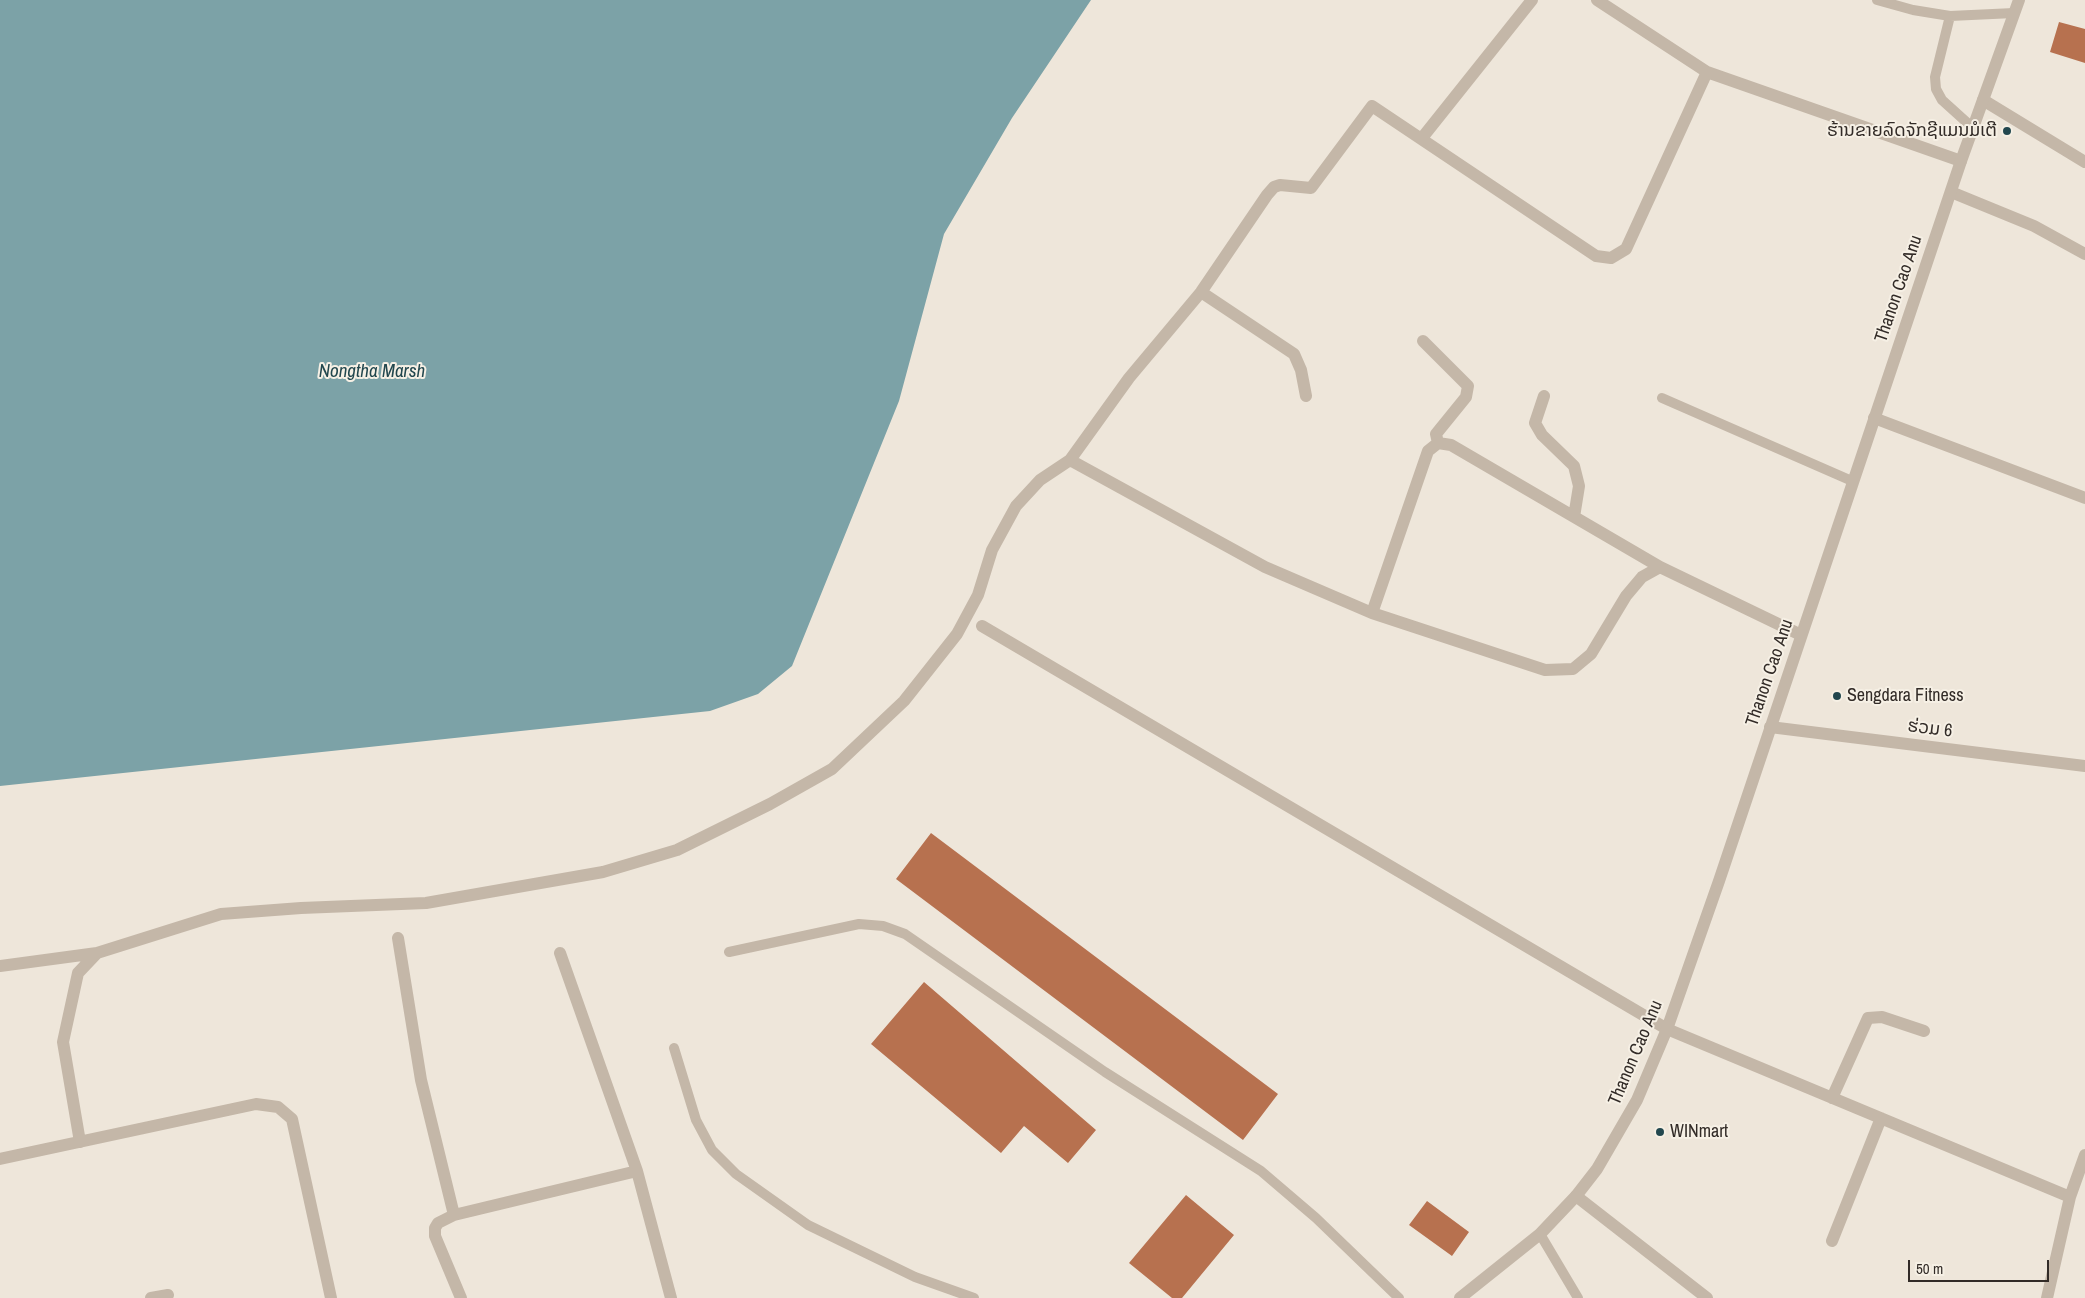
<!DOCTYPE html>
<meta charset="utf-8">
<style>
body{margin:0}
#map{position:relative;width:2085px;height:1298px;overflow:hidden;background:#eee6da;font-family:"Archivo Narrow",sans-serif}
canvas{display:block}
.scale{position:absolute;left:1908px;top:1260px;width:141px;height:22px;box-sizing:border-box;border:2px solid #322b27;border-top:0;padding-left:6px;font-size:15px;line-height:18px;white-space:nowrap;color:#322b27;-webkit-text-stroke:4px #f6f0e5;paint-order:stroke}
</style>
<div id="map">
<canvas width="2085" height="1298"></canvas>
<div class="scale">50 m</div>
</div>
<script>
const context = document.querySelector('canvas').getContext('2d');
context.lineJoin = 'round';
function paint(path, color) { context.fillStyle = color; context.fill(path, 'evenodd'); }
const shape = rows => new Path2D(rows.map(r => 'M' + r).join(''));
function trace(path, color, width, dash) { context.strokeStyle = color; context.lineWidth = width; context.lineCap = dash ? 'butt' : 'round'; context.setLineDash(dash || []); context.stroke(path); }
function label(font, color, halo, rows, align = 'center') {
  context.font = font + ' "Archivo Narrow","Noto Sans Lao",sans-serif'; context.lineWidth = 4; context.setLineDash([]); context.textBaseline = 'middle'; context.strokeStyle = halo; context.fillStyle = color; for (const [text, x, y, turn = 0] of rows) {
    context.save(); context.translate(x, y); context.rotate((+turn || 0) * Math.PI / 180); context.textAlign = isNaN(turn) ? turn : align; if (halo) context.strokeText(text, 0, 0); context.fillText(text, 0, 0); context.restore();
  }
}
paint(shape([
 [0,0,1091,0,1012,118,944,234,899,401,792,666,758,694,710,711,0,786]
]), '#7ca2a7');
paint(shape([
 [2059,22,2085,29,2085,63,2050,52],
 [931,833,1278,1094,1243,1140,896,879],
 [924,982,1096,1130,1068,1163,1024,1126,1001,1153,871,1044],
 [1186,1195,1234,1235,1182,1298,1172,1298,1129,1263],
 [1427,1201,1469,1232,1452,1256,1409,1225]
]), '#b7714f');
trace(shape([
 [1877,0,1913,10,1950,16,2014,13],
 [1950,16,1935,77,1936,89,1942,100,1973,128],
 [1662,398,1852,481],
 [729,952,859,924,883,926,905,934,1105,1072,1261,1171,1316,1218,1399,1298],
 [674,1048,696,1120,712,1150,736,1174,808,1225,915,1277,974,1298],
 [1540,1234,1578,1298]
]), '#c4b7a8', 10);
trace(shape([
 [1597,0,1707,72,1961,161],
 [1983,100,2085,162],
 [1422,138,1532,0],
 [1951,192,2034,226,2085,254],
 [1201,292,1294,354,1301,370,1306,396],
 [1423,341,1468,386,1466,397,1436,434,1438,443],
 [1544,396,1535,423,1542,435,1574,466,1579,486,1574,517],
 [1874,418,2085,498],
 [1070,460,1265,567,1372,613,1545,670,1573,669,1591,654,1626,596,1642,577,1660,567,1801,635],
 [1372,613,1428,451,1438,443,1451,445,1660,567],
 [982,626,1667,1029,2070,1197],
 [1770,727,2085,766],
 [398,938,421,1080,454,1215,438,1223,435,1228,435,1236,461,1298],
 [560,953,637,1171,671,1298],
 [0,966,97,953],
 [1832,1098,1868,1018,1882,1017,1924,1031],
 [80,1142,63,1042,78,973,97,953,221,914,301,908,426,903,603,872,677,850,770,804,832,769,904,701,957,634,978,595,992,550,1016,506,1040,480,1070,460,1129,378,1201,292,1267,195,1274,187,1280,185,1311,188,1372,106,1596,256,1611,258,1626,249,1707,72],
 [0,1159,256,1104,278,1107,292,1119,331,1298],
 [1576,1196,1707,1298],
 [454,1215,637,1171],
 [1832,1241,1881,1118],
 [151,1298,168,1295],
 [2047,1298,2070,1197,2085,1155]
]), '#c4b7a8', 12);
trace(shape([
 [1460,1298,1540,1234,1576,1196,1597,1169,1637,1100,1667,1029,1719,881,1961,161,2019,0]
]), '#c4b7a8', 12);
for (const [x, y, r, color] of [
 [2007,131,5,"#22474e"],
 [1837,696,5,"#22474e"],
 [1660,1132,5,"#22474e"]
]) { const dot = new Path2D(); dot.arc(x, y, r, 0, 2 * Math.PI); context.fillStyle = color; context.fill(dot); trace(dot, '#f6f0e5', 2); }
label('18px', '#322b27', '#f6f0e5', [
 ["ຮ້ານຂາຍລົດຈັກຊີແມນມໍເຕີ",1997,131,"right"],
 ["Sengdara Fitness",1847,696],
 ["WINmart",1670,1132]
], 'left');
label('18px', '#322b27', '#f6f0e5', [
 ["Thanon Cao Anu",1899,289,-71],
 ["Thanon Cao Anu",1770,673,-71],
 ["ຮ່ວມ 6",1930,729,7],
 ["Thanon Cao Anu",1636,1053,-67]
]);
label('italic 19px', '#22474e', '#f6f0e5', [
 ["Nongtha Marsh",372,372]
]);
</script>
